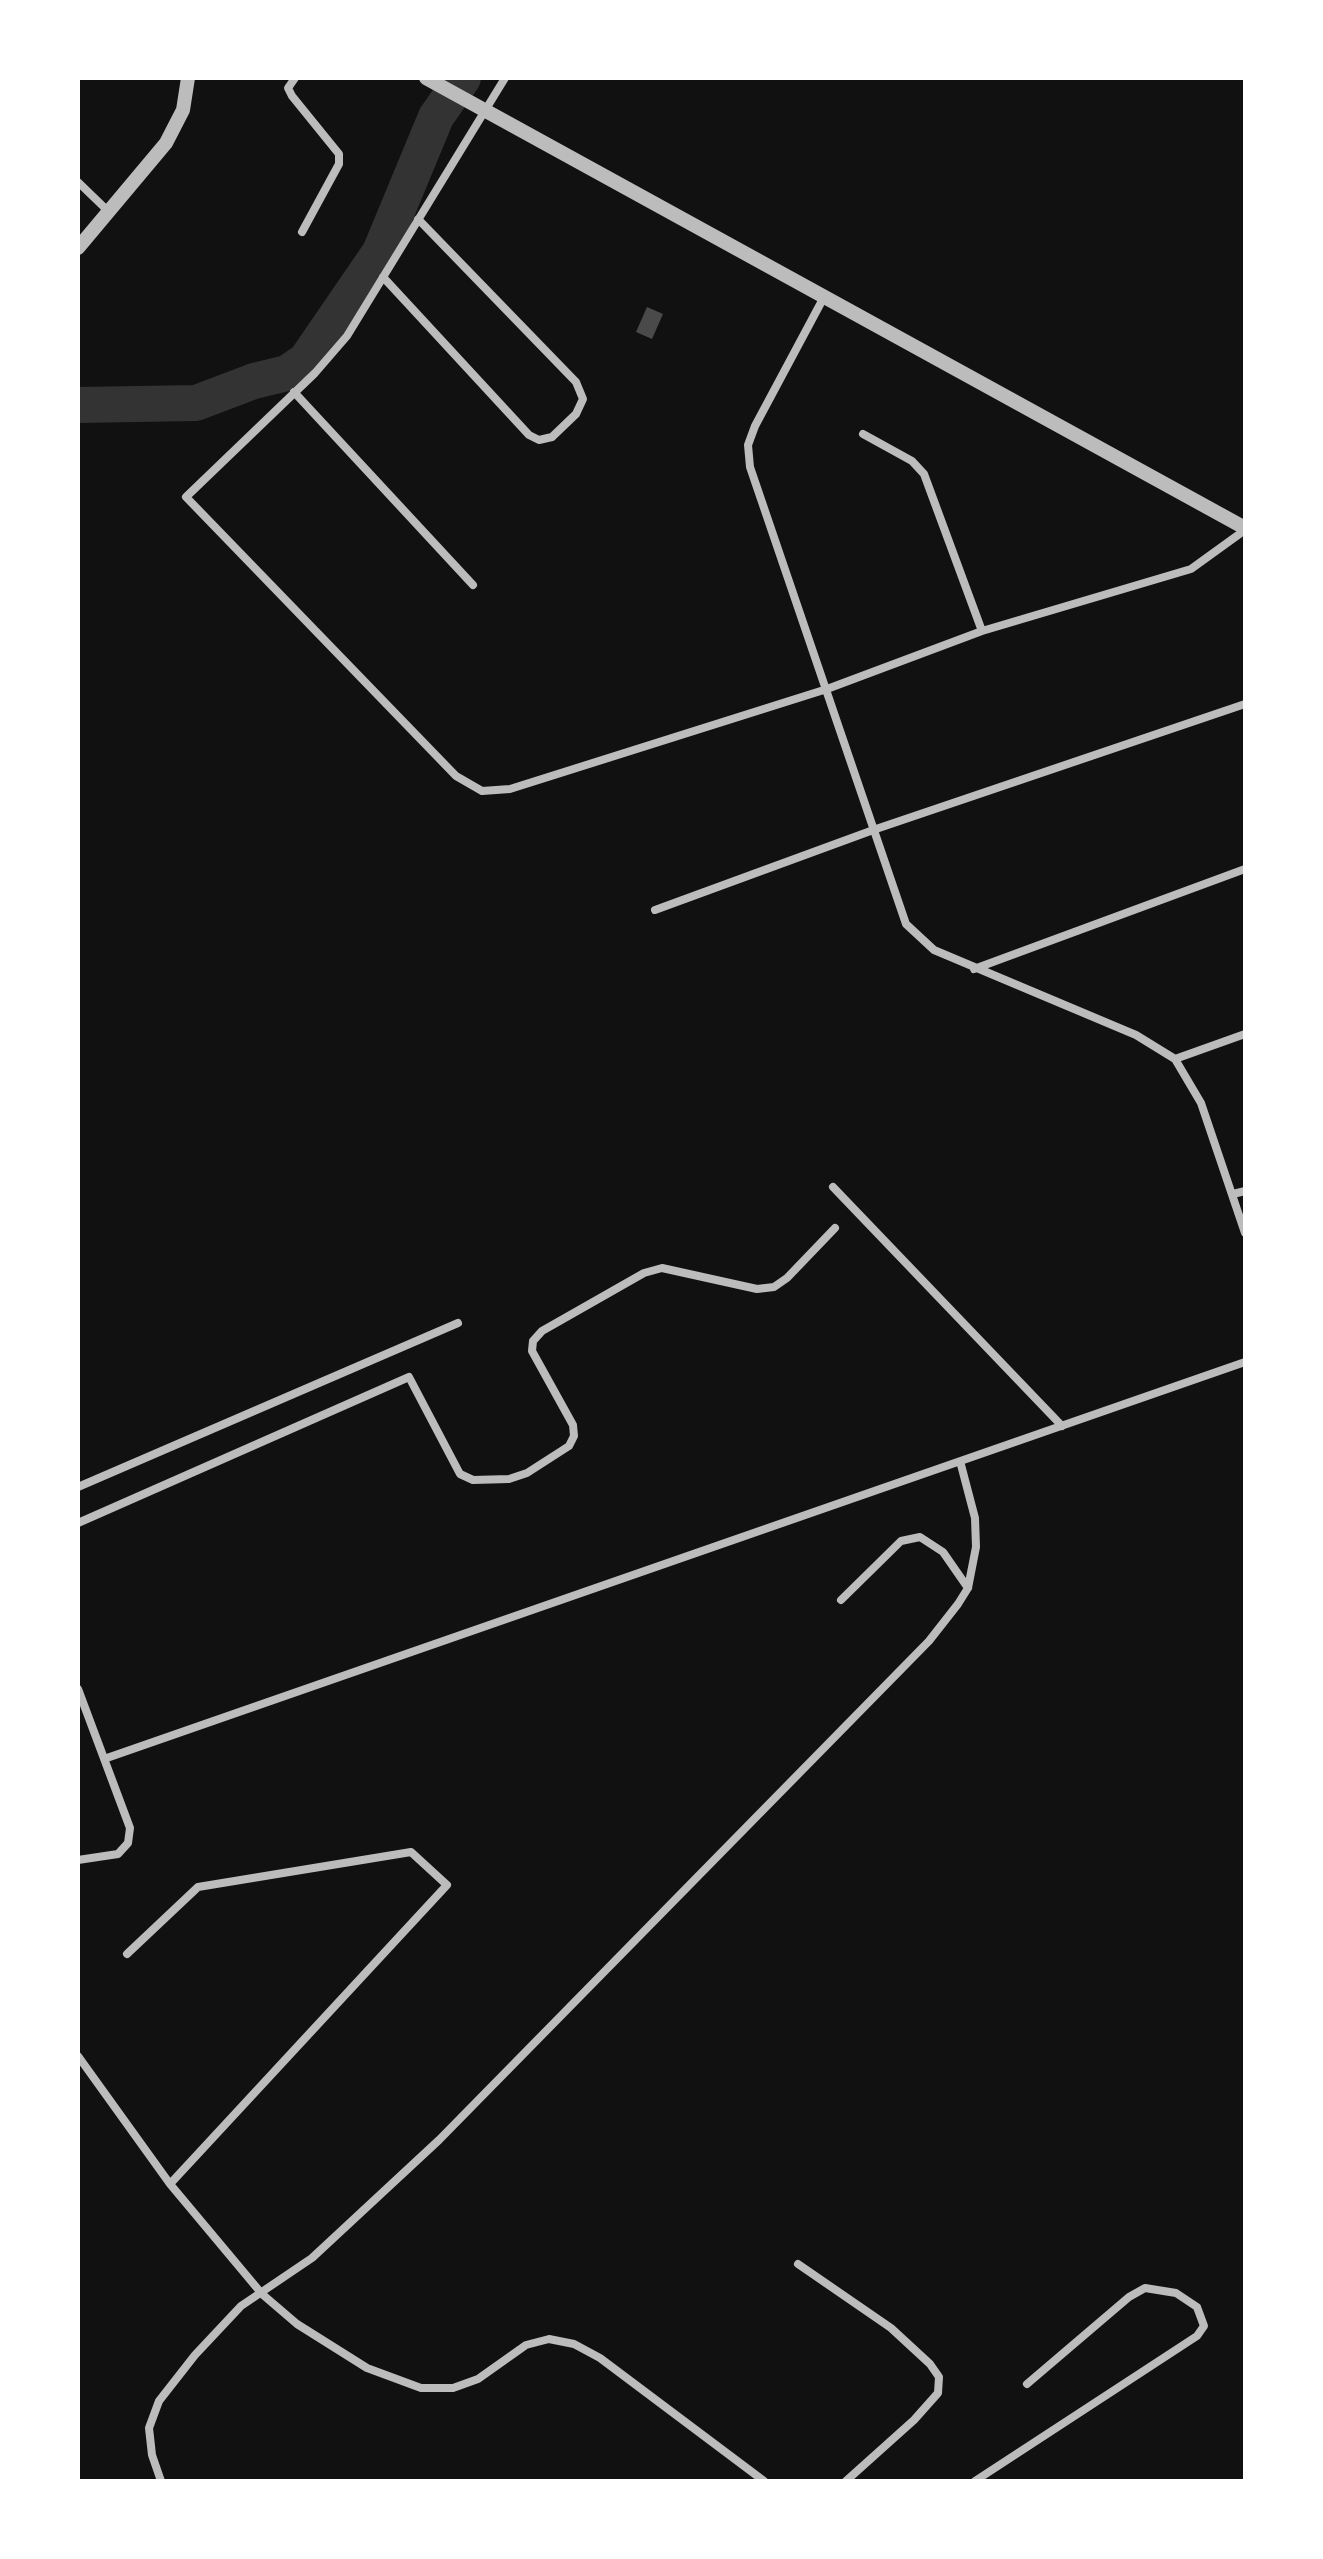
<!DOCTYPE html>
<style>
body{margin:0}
#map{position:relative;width:1323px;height:2559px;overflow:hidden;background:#111;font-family:"Exo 2",sans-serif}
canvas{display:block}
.frame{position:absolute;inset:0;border:80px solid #fff;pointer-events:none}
</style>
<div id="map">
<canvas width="1323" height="2559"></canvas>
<div class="frame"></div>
</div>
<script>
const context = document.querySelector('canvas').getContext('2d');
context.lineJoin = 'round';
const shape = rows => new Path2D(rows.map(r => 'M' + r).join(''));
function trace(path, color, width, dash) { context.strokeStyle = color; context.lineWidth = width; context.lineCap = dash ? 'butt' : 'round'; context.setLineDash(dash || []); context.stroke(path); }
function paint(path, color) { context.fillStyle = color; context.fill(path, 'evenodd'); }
trace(shape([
 [78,405,196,403,254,381,287,373,306,360,380,252,436,117,463,78]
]), '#333', 36);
paint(shape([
 [647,307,663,314,652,339,636,332]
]), '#4a4a4a');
trace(shape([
 [295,78,288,88,292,96,339,154,339,164,302,232],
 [505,78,347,336,315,373,186,497,456,776,482,791,510,789,827,689,982,631,1191,569,1245,530],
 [78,182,109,212],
 [383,277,529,435,539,440,552,437,576,414,583,399,576,382,418,219],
 [824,297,755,426,748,445,750,467,906,924,934,950,1136,1035,1175,1059,1201,1103,1245,1233],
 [294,392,473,585],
 [863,434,912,461,924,474,982,631],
 [655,910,876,829,1245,704],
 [974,969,1245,869],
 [1175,1059,1245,1034],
 [833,1187,1062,1426],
 [1233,1194,1245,1191],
 [78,1487,458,1323],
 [78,1523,409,1377,460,1474,473,1480,509,1479,527,1473,569,1446,574,1436,573,1425,532,1351,533,1341,542,1331,644,1273,662,1268,757,1289,774,1287,787,1278,835,1228],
 [841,1600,901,1541,920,1537,943,1552,968,1588],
 [78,1689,130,1828,128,1843,118,1854,78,1860],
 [104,1759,1245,1362],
 [127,1954,198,1887,411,1852,447,1885,170,2184],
 [78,2056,170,2184,262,2294,297,2324,367,2368,421,2388,453,2388,478,2379,526,2345,549,2339,574,2344,600,2358,764,2481],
 [798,2264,891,2328,930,2364,939,2377,938,2393,914,2420,846,2481],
 [161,2481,152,2455,149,2428,159,2401,195,2355,241,2306,312,2258,439,2140,929,1641,958,1604,968,1588,976,1547,975,1518,960,1461],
 [975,2481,1197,2336,1204,2326,1197,2307,1176,2293,1145,2288,1129,2297,1027,2384]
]), '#bcbcbc', 8);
trace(shape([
 [426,78,1245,528],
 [78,248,166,143,183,110,188,78]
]), '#bcbcbc', 14);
</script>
